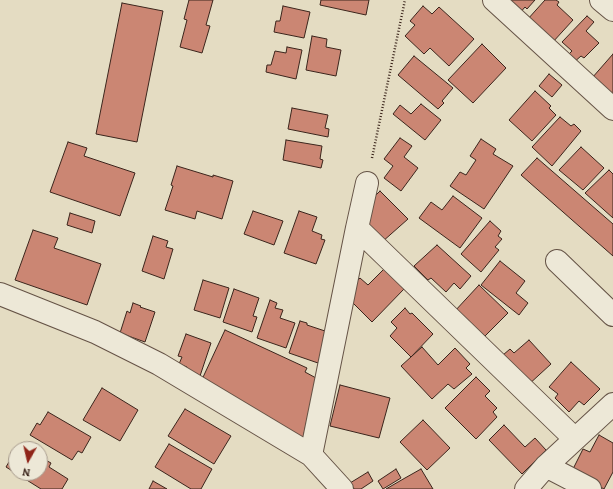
<!DOCTYPE html>
<style>
body{margin:0}
#map{position:relative;width:613px;height:489px;overflow:hidden;background:#e4dcc2;font-family:Alegreya,serif}
canvas{display:block}
.north{position:absolute;left:8px;top:441px;width:40px;height:40px;box-sizing:border-box;background:#ede8d7;border:1px solid #a69a8c;border-radius:50%;rotate:188deg;font-size:11px;font-weight:700;line-height:16px;text-align:center;color:#3b251c}
.north::after{content:'';display:block;margin:auto;width:14px;height:18px;background:#8f2418;clip-path:polygon(50% 0,100% 100%,50% 72%,0 100%)}
</style>
<div id="map">
<canvas width="613" height="489"></canvas>
<div class="north">N</div>
</div>
<script>
const context = document.querySelector('canvas').getContext('2d');
context.lineJoin = 'round';
function paint(path, color) { context.fillStyle = color; context.fill(path, 'evenodd'); }
const shape = rows => new Path2D(rows.map(r => 'M' + r).join(''));
function trace(path, color, width, dash) { context.strokeStyle = color; context.lineWidth = width; context.lineCap = dash ? 'butt' : 'round'; context.setLineDash(dash || []); context.stroke(path); }
const building = shape([
 [189,0,213,0,206,25,210,26,202,53,180,47,187,20,184,19,189,0],
 [321,0,369,0,366,15,320,5,321,0],
 [504,0,535,0,527,9,525,7,519,14,504,0],
 [545,0,556,0,559,2,557,5,573,20,552,43,527,20,545,0],
 [122,3,163,11,137,142,96,134,122,3],
 [283,6,310,12,304,38,274,32,276,21,280,21,283,6],
 [423,6,432,14,439,7,474,39,449,66,430,48,424,54,405,36,415,25,410,21,423,6],
 [587,16,594,22,586,31,599,43,584,58,581,56,573,63,566,57,572,51,562,42,587,16],
 [312,36,327,39,326,47,341,50,336,76,306,70,312,36],
 [482,44,506,68,473,103,448,80,482,44],
 [287,47,302,50,296,79,266,72,267,65,271,65,275,51,286,53,287,47],
 [613,54,613,97,592,78,613,54],
 [414,56,453,88,442,101,444,103,438,109,398,75,414,56],
 [549,74,562,85,552,97,539,86,549,74],
 [535,91,551,106,549,108,556,115,532,141,509,120,535,91],
 [421,104,441,120,425,140,393,114,400,105,411,114,421,104],
 [292,108,328,115,325,128,329,129,328,137,288,129,292,108],
 [560,117,571,126,574,124,581,131,552,166,532,147,560,117],
 [400,138,412,146,404,157,418,168,401,191,384,178,393,166,384,159,400,138],
 [481,139,496,149,493,154,513,166,484,209,450,186,460,172,466,175,476,160,470,156,481,139],
 [286,140,322,146,320,159,323,160,321,168,283,160,286,140],
 [68,142,87,148,84,156,135,173,120,216,50,192,68,142],
 [581,147,604,168,583,190,559,170,581,147],
 [537,158,613,224,613,256,521,175,537,158],
 [177,166,213,177,213,175,233,181,222,219,197,211,195,219,165,210,173,186,171,185,177,166],
 [609,170,613,174,613,218,585,193,609,170],
 [380,191,408,219,382,242,356,215,380,191],
 [453,196,482,218,460,248,419,218,431,202,442,210,453,196],
 [253,211,283,221,274,245,244,234,253,211],
 [299,211,317,217,312,231,322,235,321,239,325,240,316,264,284,253,299,211],
 [70,213,95,221,92,233,67,225,70,213],
 [490,221,501,231,498,236,502,239,495,247,499,250,481,272,461,254,490,221],
 [33,230,58,238,54,248,101,264,87,305,15,280,33,230],
 [153,236,168,241,166,247,173,249,164,279,142,271,153,236],
 [437,245,471,276,460,289,454,283,446,292,431,278,428,280,414,266,437,245],
 [500,261,525,281,516,293,528,303,519,315,481,285,500,261],
 [384,269,404,289,372,322,344,294,360,278,368,285,384,269],
 [203,280,229,288,220,318,194,310,203,280],
 [479,285,508,313,485,336,454,312,479,285],
 [234,289,259,298,253,316,257,317,252,332,223,322,234,289],
 [270,300,277,303,275,308,283,310,280,318,295,323,286,348,257,338,270,300],
 [133,303,141,306,140,307,155,312,145,342,120,333,127,311,130,313,133,303],
 [405,308,410,314,412,313,433,334,411,357,390,336,397,328,391,322,405,308],
 [300,321,307,323,307,325,328,332,318,363,289,353,300,321],
 [225,330,307,368,305,372,316,378,302,443,198,388,225,330],
 [186,334,211,343,199,379,184,374,187,367,179,364,182,357,178,356,186,334],
 [529,340,551,364,527,386,503,355,510,349,514,353,529,340],
 [422,347,438,365,455,348,470,364,466,368,472,374,454,389,448,384,432,399,401,366,422,347],
 [571,362,600,389,584,405,579,401,569,412,555,398,558,394,549,387,571,362],
 [476,377,490,391,485,396,497,408,493,412,497,417,476,439,445,408,476,377],
 [340,385,390,398,379,438,330,426,340,385],
 [102,388,138,410,120,441,83,420,102,388],
 [185,409,231,436,214,464,168,436,185,409],
 [48,412,91,437,82,453,78,451,72,460,30,435,37,423,40,425,48,412],
 [423,420,450,448,427,470,400,442,423,420],
 [504,425,525,447,535,438,546,450,522,474,489,440,504,425],
 [599,435,613,443,613,472,604,489,572,471,583,449,590,452,599,435],
 [169,444,212,469,201,489,191,489,155,467,169,444],
 [16,450,16,473,40,473,40,457,51,463,49,467,68,479,62,489,41,489,6,467,16,450],
 [396,469,401,478,383,489,378,481,396,469],
 [421,469,433,489,386,489,405,478,421,469],
 [368,472,373,481,361,489,354,489,350,483,368,472],
 [153,481,167,489,149,489,153,481]
]);
paint(building, '#cb8673');
trace(building, '#3b251c', 1);
const street = shape([
 [494,0,613,109],
 [601,0,613,10],
 [357,228,367,183],
 [557,261,613,315],
 [0,294,95,332,159,364,311,455,342,489],
 [311,455,357,228,575,439],
 [546,466,590,489],
 [526,489,546,466,613,404]
]);
trace(street, '#655346', 24);
trace(shape([
 [372,158,405,0]
]), '#3b251c', 2.5, [1, 2]);
trace(street, '#ede8d7', 22);
</script>
